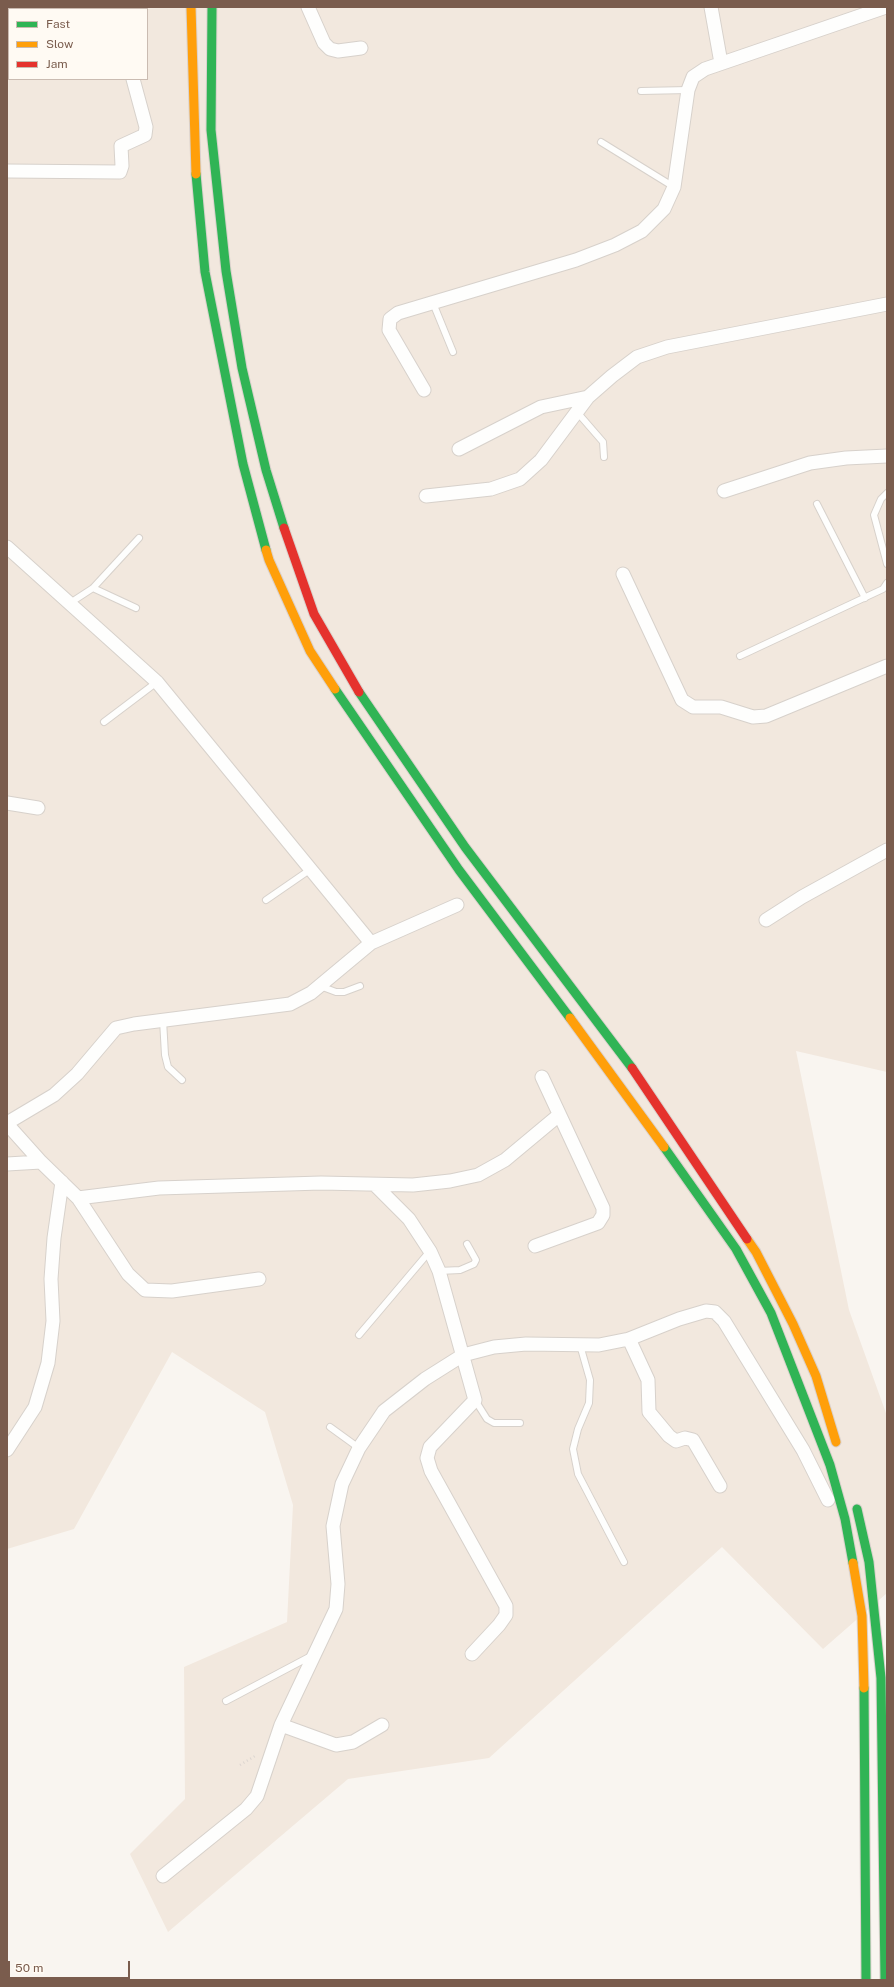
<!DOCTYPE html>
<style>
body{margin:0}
#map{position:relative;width:894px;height:1987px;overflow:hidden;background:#f9f5f0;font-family:"Public Sans",sans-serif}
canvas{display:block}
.frame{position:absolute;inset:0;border:8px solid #7a5c4d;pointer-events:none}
.legend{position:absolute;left:8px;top:8px;width:140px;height:72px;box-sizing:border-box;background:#fffaf3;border:1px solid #cabbb1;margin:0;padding:5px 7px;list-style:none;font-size:12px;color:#7a5c4d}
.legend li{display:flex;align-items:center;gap:8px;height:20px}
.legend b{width:20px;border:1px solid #cabbb1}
.scale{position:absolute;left:8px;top:1961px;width:122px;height:18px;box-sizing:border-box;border:2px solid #7a5c4d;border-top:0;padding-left:5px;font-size:12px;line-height:14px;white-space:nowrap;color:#7a5c4d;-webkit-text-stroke:3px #fffaf3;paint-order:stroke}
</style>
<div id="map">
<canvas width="894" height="1987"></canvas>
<div class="frame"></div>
<ul class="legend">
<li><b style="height:5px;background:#30b455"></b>Fast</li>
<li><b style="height:5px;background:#ff9f0a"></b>Slow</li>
<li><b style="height:5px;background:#e5322d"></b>Jam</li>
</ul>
<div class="scale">50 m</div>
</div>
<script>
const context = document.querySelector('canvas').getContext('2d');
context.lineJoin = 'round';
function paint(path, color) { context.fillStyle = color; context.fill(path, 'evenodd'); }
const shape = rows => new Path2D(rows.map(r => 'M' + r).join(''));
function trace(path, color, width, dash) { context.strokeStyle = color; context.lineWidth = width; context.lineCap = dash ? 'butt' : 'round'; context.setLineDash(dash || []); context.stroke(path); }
paint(shape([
 [7,7,887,7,887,1072,796,1051,849,1310,887,1416,887,1593,823,1649,722,1547,489,1758,348,1779,168,1932,130,1854,185,1799,184,1667,287,1622,293,1505,265,1412,172,1352,74,1529,7,1549],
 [9,9,147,9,147,79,9,79]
]), '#f2e8de');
const lane = shape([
 [641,91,688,90],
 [601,142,674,187],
 [433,303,453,352],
 [577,412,603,442,604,457],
 [887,493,881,499,874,515,887,564],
 [817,504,865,598],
 [93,588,136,608],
 [70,603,93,588,139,538],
 [740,656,883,589,887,583],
 [104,722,157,682],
 [266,900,311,869],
 [320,986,336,992,344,992,360,986],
 [163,1020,165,1055,168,1067,182,1080],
 [439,1271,460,1270,474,1264,476,1260,467,1244],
 [359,1335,430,1251],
 [580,1345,590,1380,589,1403,578,1429,573,1449,578,1474,624,1562],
 [475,1400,487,1419,494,1423,520,1423],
 [330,1427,359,1448],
 [226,1701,311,1656]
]);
const street = shape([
 [308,7,324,43,330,49,338,51,361,48],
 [711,7,721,63],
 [69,9,71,7],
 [109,9,118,7],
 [7,58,9,57],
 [7,171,120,172,122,166,121,146,145,135,146,127,133,79],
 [424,390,389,330,390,319,398,313,576,260,615,245,642,231,664,209,674,187,688,90,693,77,705,69,886,7],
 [459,449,541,407,588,397],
 [724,491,810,463,846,458,887,456],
 [426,496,491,489,520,479,541,460,588,397,612,376,637,357,667,347,887,304],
 [7,547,157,682,371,943],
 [623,574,682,700,693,707,721,707,753,717,766,716,887,666],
 [7,803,38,808],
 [766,920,802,897,887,850],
 [7,1123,54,1095,77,1074,116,1028,134,1024,290,1004,311,993,371,943,457,905],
 [7,1124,41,1162,78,1198,128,1274,145,1290,172,1291,259,1279],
 [7,1164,41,1162],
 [375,1185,409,1219,430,1251,439,1271,475,1400,430,1447,427,1458,431,1471,506,1606,506,1615,499,1625,472,1654],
 [78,1198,159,1188,321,1183,413,1185,450,1181,478,1175,505,1160,559,1115],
 [535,1246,598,1223,603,1215,603,1208,542,1077],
 [629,1339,648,1380,649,1412,669,1436,676,1441,685,1438,693,1440,720,1486],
 [7,1450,35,1407,48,1363,53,1321,51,1279,54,1238,62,1182],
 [281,1725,336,1745,353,1742,382,1725],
 [163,1876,246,1809,257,1796,281,1725,336,1609,338,1584,333,1526,342,1484,359,1448,384,1411,425,1379,463,1355,494,1347,526,1344,599,1345,629,1339,679,1319,706,1311,715,1312,724,1321,803,1450,828,1500]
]);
const fast = shape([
 [212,7,211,130,226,271,242,368,266,470,284,528],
 [196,174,205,272,243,464,266,550],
 [335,689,459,870,570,1018],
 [359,692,465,847,632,1068],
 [664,1147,736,1249,771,1313,830,1465,845,1519,853,1563],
 [857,1509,869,1562,881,1678,885,1980],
 [864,1688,866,1980]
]);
const slow = shape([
 [191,7,196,174],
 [266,550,269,560,310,651,335,689],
 [570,1018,664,1147],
 [747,1239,756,1252,793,1324,816,1376,836,1442],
 [853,1563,862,1616,864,1688]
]);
const jam = shape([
 [284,528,314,614,359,692],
 [632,1068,747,1239]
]);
trace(lane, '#d7d1cb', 8);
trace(street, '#d7d1cb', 15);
trace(fast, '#dad1cc', 11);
trace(slow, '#dad1cc', 11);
trace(jam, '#dad1cc', 11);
trace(shape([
 [240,1765,255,1756]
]), '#dcd5d0', 2.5, [1, 3]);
trace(lane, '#fefefd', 6);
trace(street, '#fefefd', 13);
trace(fast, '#30b455', 9);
trace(slow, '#ff9f0a', 9);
trace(jam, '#e5322d', 9);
</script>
